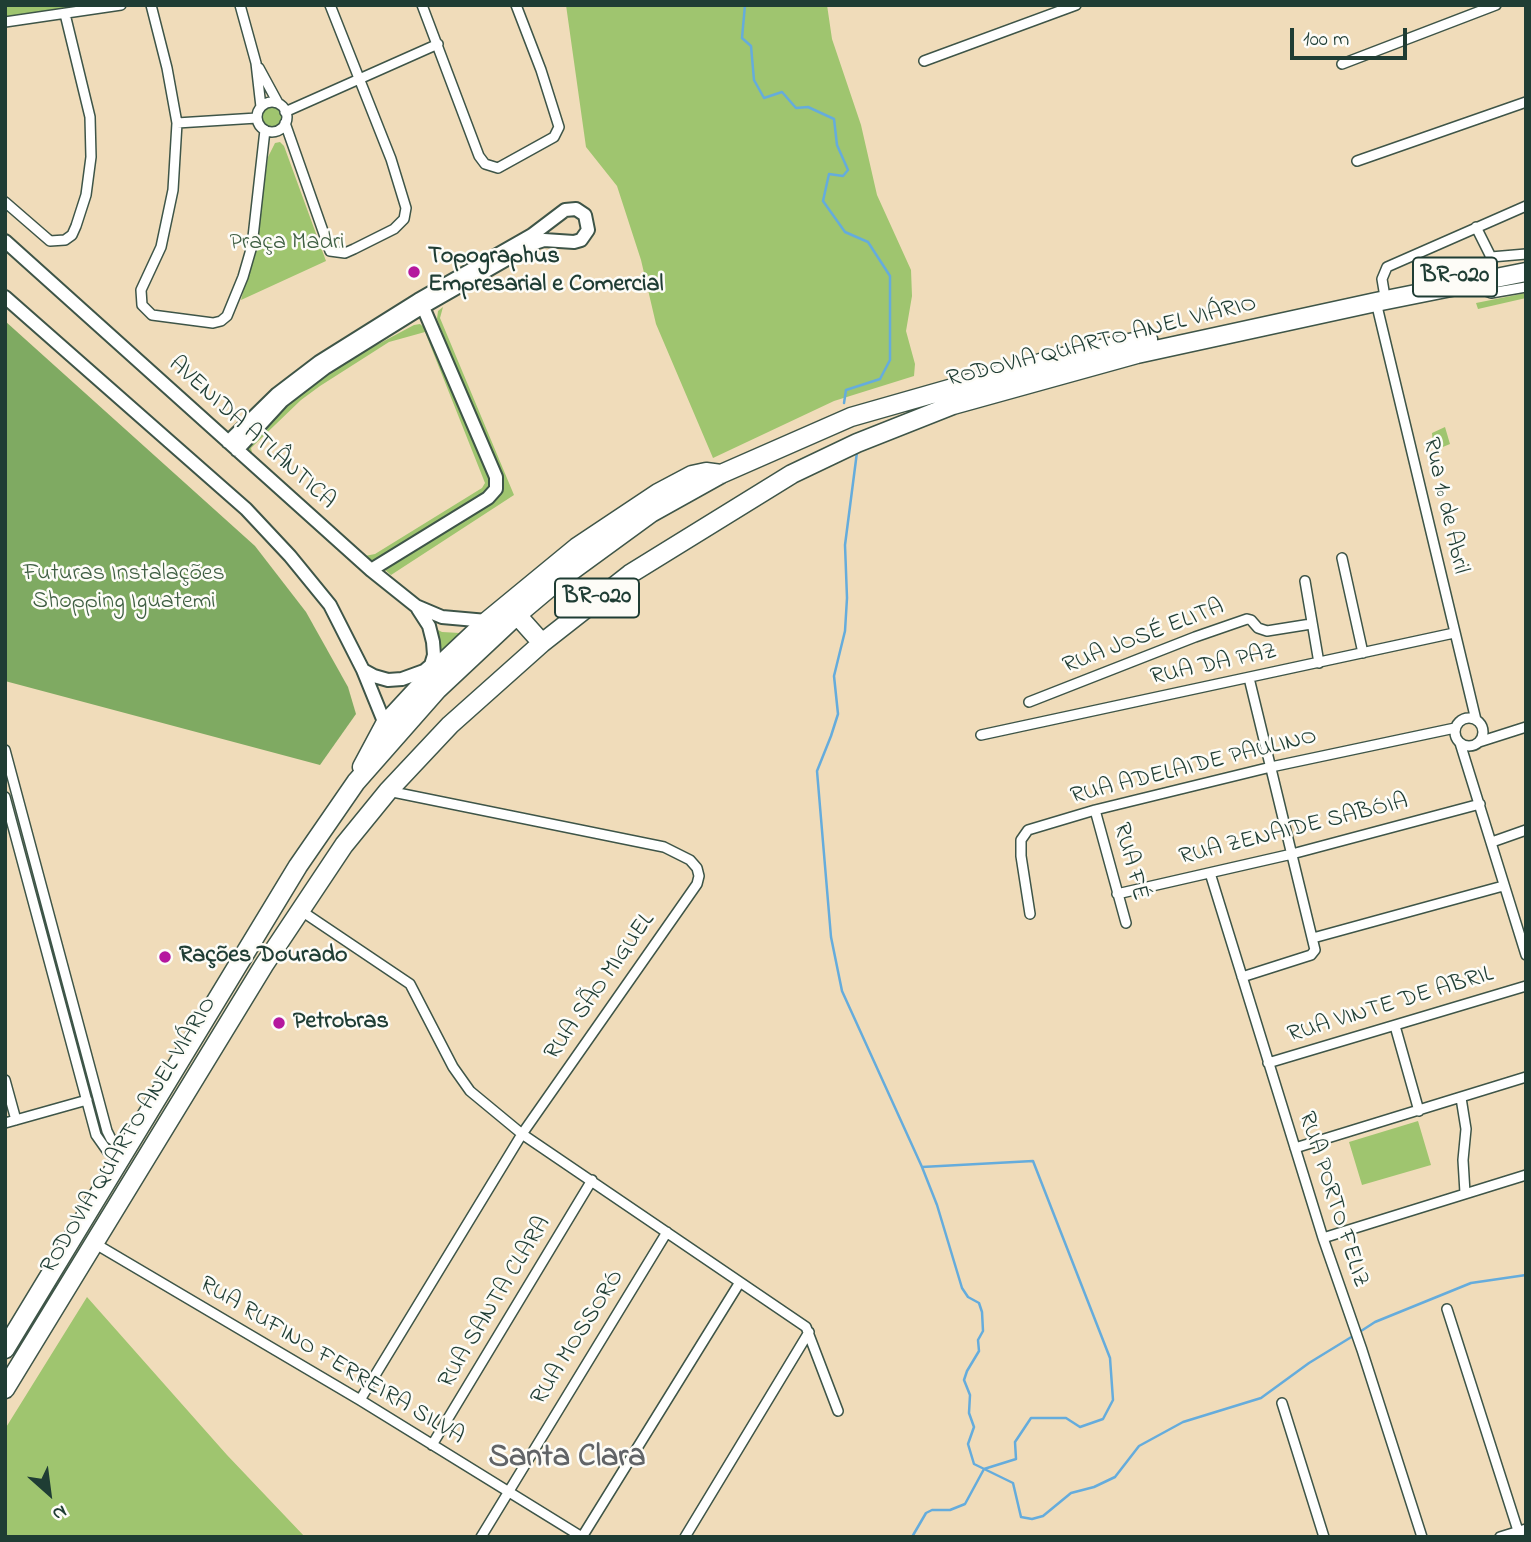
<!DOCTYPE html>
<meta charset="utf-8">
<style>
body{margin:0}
#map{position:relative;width:1531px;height:1542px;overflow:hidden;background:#f0dcba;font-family:"Indie Flower",sans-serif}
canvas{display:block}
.frame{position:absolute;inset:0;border:7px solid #1f3d34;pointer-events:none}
.north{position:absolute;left:14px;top:1458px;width:70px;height:70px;-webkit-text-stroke:5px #fdfcf7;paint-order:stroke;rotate:152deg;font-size:19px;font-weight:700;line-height:28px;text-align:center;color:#1f3d34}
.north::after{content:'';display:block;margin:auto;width:24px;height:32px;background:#1f3d34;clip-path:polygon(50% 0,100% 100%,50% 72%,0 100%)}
.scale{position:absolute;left:1290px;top:28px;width:117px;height:32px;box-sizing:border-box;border:4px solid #1f3d34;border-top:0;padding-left:9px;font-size:21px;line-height:24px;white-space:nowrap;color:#1f3d34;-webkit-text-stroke:5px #fdfcf7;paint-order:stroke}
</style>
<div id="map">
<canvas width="1531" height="1542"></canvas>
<div class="frame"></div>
<div class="north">N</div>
<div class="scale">100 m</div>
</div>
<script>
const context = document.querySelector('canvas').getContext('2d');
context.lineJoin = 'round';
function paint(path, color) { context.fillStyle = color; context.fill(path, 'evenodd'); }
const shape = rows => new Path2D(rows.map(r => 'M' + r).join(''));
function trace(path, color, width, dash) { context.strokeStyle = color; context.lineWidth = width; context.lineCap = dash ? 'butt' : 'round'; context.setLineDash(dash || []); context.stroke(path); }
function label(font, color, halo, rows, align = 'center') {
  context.font = font + ' "Indie Flower",sans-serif'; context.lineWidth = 5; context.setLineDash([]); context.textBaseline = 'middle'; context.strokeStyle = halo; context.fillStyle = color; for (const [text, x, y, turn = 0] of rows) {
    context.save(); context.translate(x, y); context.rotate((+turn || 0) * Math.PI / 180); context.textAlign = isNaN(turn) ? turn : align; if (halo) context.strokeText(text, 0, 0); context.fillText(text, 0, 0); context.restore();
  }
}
paint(shape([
 [5,5,113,5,5,22],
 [566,5,827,5,832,39,861,125,877,195,911,270,912,296,906,331,915,364,914,376,834,401,713,458,656,324,641,260,617,186,586,147],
 '260 117a12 12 0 1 1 24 0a12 12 0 1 1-24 0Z',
 [280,142,284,146,326,261,241,300,257,237,268,157,275,143],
 [1526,293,1526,298,1478,309,1476,303],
 [443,307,440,318,514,495,391,575,384,569,386,566,500,493,503,485,437,319,438,311],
 [420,324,426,329,491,478,491,484,484,494,375,560,369,560,241,452,273,415,313,379,414,325],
 [425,332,485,483,482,488,375,554,365,556,253,457,251,448,301,400,320,386,389,342],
 [1445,427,1450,444,1438,449,1433,445,1432,433],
 [434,628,442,632,460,633,436,656],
 [1418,1121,1431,1165,1362,1185,1349,1142],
 [87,1297,227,1455,305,1537,5,1537,5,1429]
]), '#9fc56f');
paint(shape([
 [5,321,255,546,306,612,348,687,356,714,320,765,5,681]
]), '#7faa62');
trace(shape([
 [745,5,742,38,751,46,754,80,764,98,782,92,796,108,808,107,834,119,837,145,848,170,843,176,829,174,823,201,845,232,868,242,890,276,890,360,880,379,846,390,844,403],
 [857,452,845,545,847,598,845,631,834,676,838,714,831,736,817,771,831,937,842,991,922,1167,937,1205,962,1288,968,1297,979,1303,982,1312,983,1331,978,1340,979,1351,967,1371,964,1380,970,1395,969,1413,974,1427,968,1444,974,1464,1013,1483,1021,1517,1032,1519,1043,1516,1071,1493,1094,1487,1115,1477,1139,1446,1183,1422,1261,1398,1309,1363,1353,1336],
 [1358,1333,1375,1322,1471,1283,1526,1275],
 [912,1537,926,1513,932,1510,950,1510,965,1504,984,1469,1016,1459,1015,1442,1031,1418,1066,1418,1080,1427,1103,1419,1113,1400,1110,1358,1033,1161,922,1167]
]), '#65acdc', 2.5);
const street = shape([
 [151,5,167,68,177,123,173,190,161,247,141,290,142,305,152,315,213,323,221,321,227,316,243,277,252,246,265,130],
 [240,5,256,63,261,107],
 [422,5,479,156,485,164,498,168,554,137,559,127,541,70,516,5],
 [5,22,121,5],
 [924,61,1076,5],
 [1342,64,1496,5],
 [259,68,278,103],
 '257 117a15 15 0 1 1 30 0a15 15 0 1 1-30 0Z',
 [285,112,438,44],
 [177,123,257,118],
 [285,123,330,251,345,253,354,249,394,229,404,219,406,208,391,159,330,5],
 [1357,161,1526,102],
 [5,202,50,241,65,240,72,235,76,226,86,195,91,157,90,117,65,14],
 [1476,227,1491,257,1526,254],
 [1489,271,1488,261,1491,257],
 [1473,286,1491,293,1526,287],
 [1384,291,1382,279,1387,267,1526,206],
 [1376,302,1476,720],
 [1342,558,1363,653],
 [1305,581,1319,663],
 [1029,702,1195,637,1247,619,1251,620,1258,628,1267,631,1311,624],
 '1455 732a14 14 0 1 1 28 0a14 14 0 1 1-28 0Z',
 [981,735,1454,633],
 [1479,742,1526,727],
 [1460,743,1526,955],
 [5,750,107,1131,111,1139,126,1148],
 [5,797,96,1135,108,1152,120,1157],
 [1095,810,1126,923],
 [1492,842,1526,830],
 [1210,873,1323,1238,1362,1350,1422,1537],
 [1117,894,1292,854,1480,804],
 [300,910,410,984,453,1067,470,1091,522,1134,806,1327,838,1411],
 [1030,914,1021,856,1021,840,1028,830,1095,810,1271,767,1455,728],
 [1313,938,1503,886],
 [1242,977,1311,955,1315,950,1249,678],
 [1395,1026,1419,1111],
 [1268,1063,1526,986],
 [5,1080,16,1120],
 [1461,1098,1466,1129,1463,1160,1465,1193],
 [5,1123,87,1100],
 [1295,1148,1526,1077],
 [1323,1238,1526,1175],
 [94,1243,360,1400,582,1537,740,1282],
 [1447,1309,1520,1537],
 [360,1400,522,1134,697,884,699,876,697,868,690,860,664,847,388,791],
 [1282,1403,1324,1537],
 [432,1445,592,1180],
 [481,1537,667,1232],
 [685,1537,809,1332],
 [1500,1537,1526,1529]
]);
const secondary = shape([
 [5,241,371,570,416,606,442,617,487,621],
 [5,297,246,509,290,556,330,605,363,670,385,724],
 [228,442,277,394,319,362,418,300,532,235,565,210,576,209,585,215,588,230,581,240,574,242,544,240,535,243,423,307,325,368,282,401,237,450],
 [371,570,488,498,496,489,496,477,423,307,418,300],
 [363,670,374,676,388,680,402,679,424,671,431,665,434,655,433,642,429,626,418,609]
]);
const highway = shape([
 [517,615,542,643],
 [362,767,385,724,435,670,487,621,577,547,658,493,692,475,706,472,721,474],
 [5,1349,298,866,356,782,437,690,517,615,555,583,651,513,721,474,851,417,1058,358,1148,339],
 [5,1389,264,965,344,845,388,791,450,725,542,643,630,574,792,474,857,443,953,405,1137,354,1376,302,1526,272]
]);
trace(street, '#3e5548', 12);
trace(secondary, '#3e5548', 16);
trace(highway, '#3e5548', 21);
trace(street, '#fff', 9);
trace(secondary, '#fff', 12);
trace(highway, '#fff', 18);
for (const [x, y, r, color] of [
 [414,272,7,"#b5179e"],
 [165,957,7,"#b5179e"],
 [279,1023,7,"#b5179e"]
]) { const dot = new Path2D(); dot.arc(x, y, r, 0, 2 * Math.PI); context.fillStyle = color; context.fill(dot); trace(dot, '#fdfcf7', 2.5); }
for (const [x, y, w] of [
 [1455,277,84],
 [597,598,84]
]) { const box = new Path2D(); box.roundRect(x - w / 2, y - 19.5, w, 39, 5); context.fillStyle = '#fdfcf7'; context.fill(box); trace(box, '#1f3d34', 2); }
label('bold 23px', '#1f3d34', null, [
 ["BR-020",1455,277],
 ["BR-020",597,598]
]);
label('24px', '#3f5f43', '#fdfcf7', [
 ["Praça Madri",287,244],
 ["Futuras Instalações",124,575],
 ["Shopping Iguatemi",124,603]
]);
label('bold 24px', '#1f3d34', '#fdfcf7', [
 ["Topographus",428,258],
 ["Empresarial e Comercial",428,286],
 ["Rações Dourado",179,957],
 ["Petrobras",293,1023]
], 'left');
label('24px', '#1f3d34', '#fdfcf7', [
 ["RODOVIA QUARTO ANEL VIÁRIO",1102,343,-14],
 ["AVENIDA ATLÂNTICA",251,434,42],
 ["Rua 1º de Abril",1444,506,77],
 ["RUA JOSÉ ELITA",1144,638,-21],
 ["RUA DA PAZ",1214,666,-12],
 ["RUA ADELAIDE PAULINO",1194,768,-14],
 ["RUA ZENAIDE SABÓIA",1294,831,-14],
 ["RUA FÉ",1129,862,75],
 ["RUA SÃO MIGUEL",601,987,-55],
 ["RUA VINTE DE ABRIL",1391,1006,-17],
 ["RODOVIA QUARTO ANEL VIÁRIO",130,1136,-59],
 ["RUA PORTO FELIZ",1332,1200,72],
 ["RUA SANTA CLARA",496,1303,-59],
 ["RUA MOSSORÓ",579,1338,-58],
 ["RUA RUFINO FERREIRA SILVA",331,1362,31]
]);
label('bold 32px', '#616467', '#fdfcf7', [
 ["Santa Clara",567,1460]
]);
</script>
